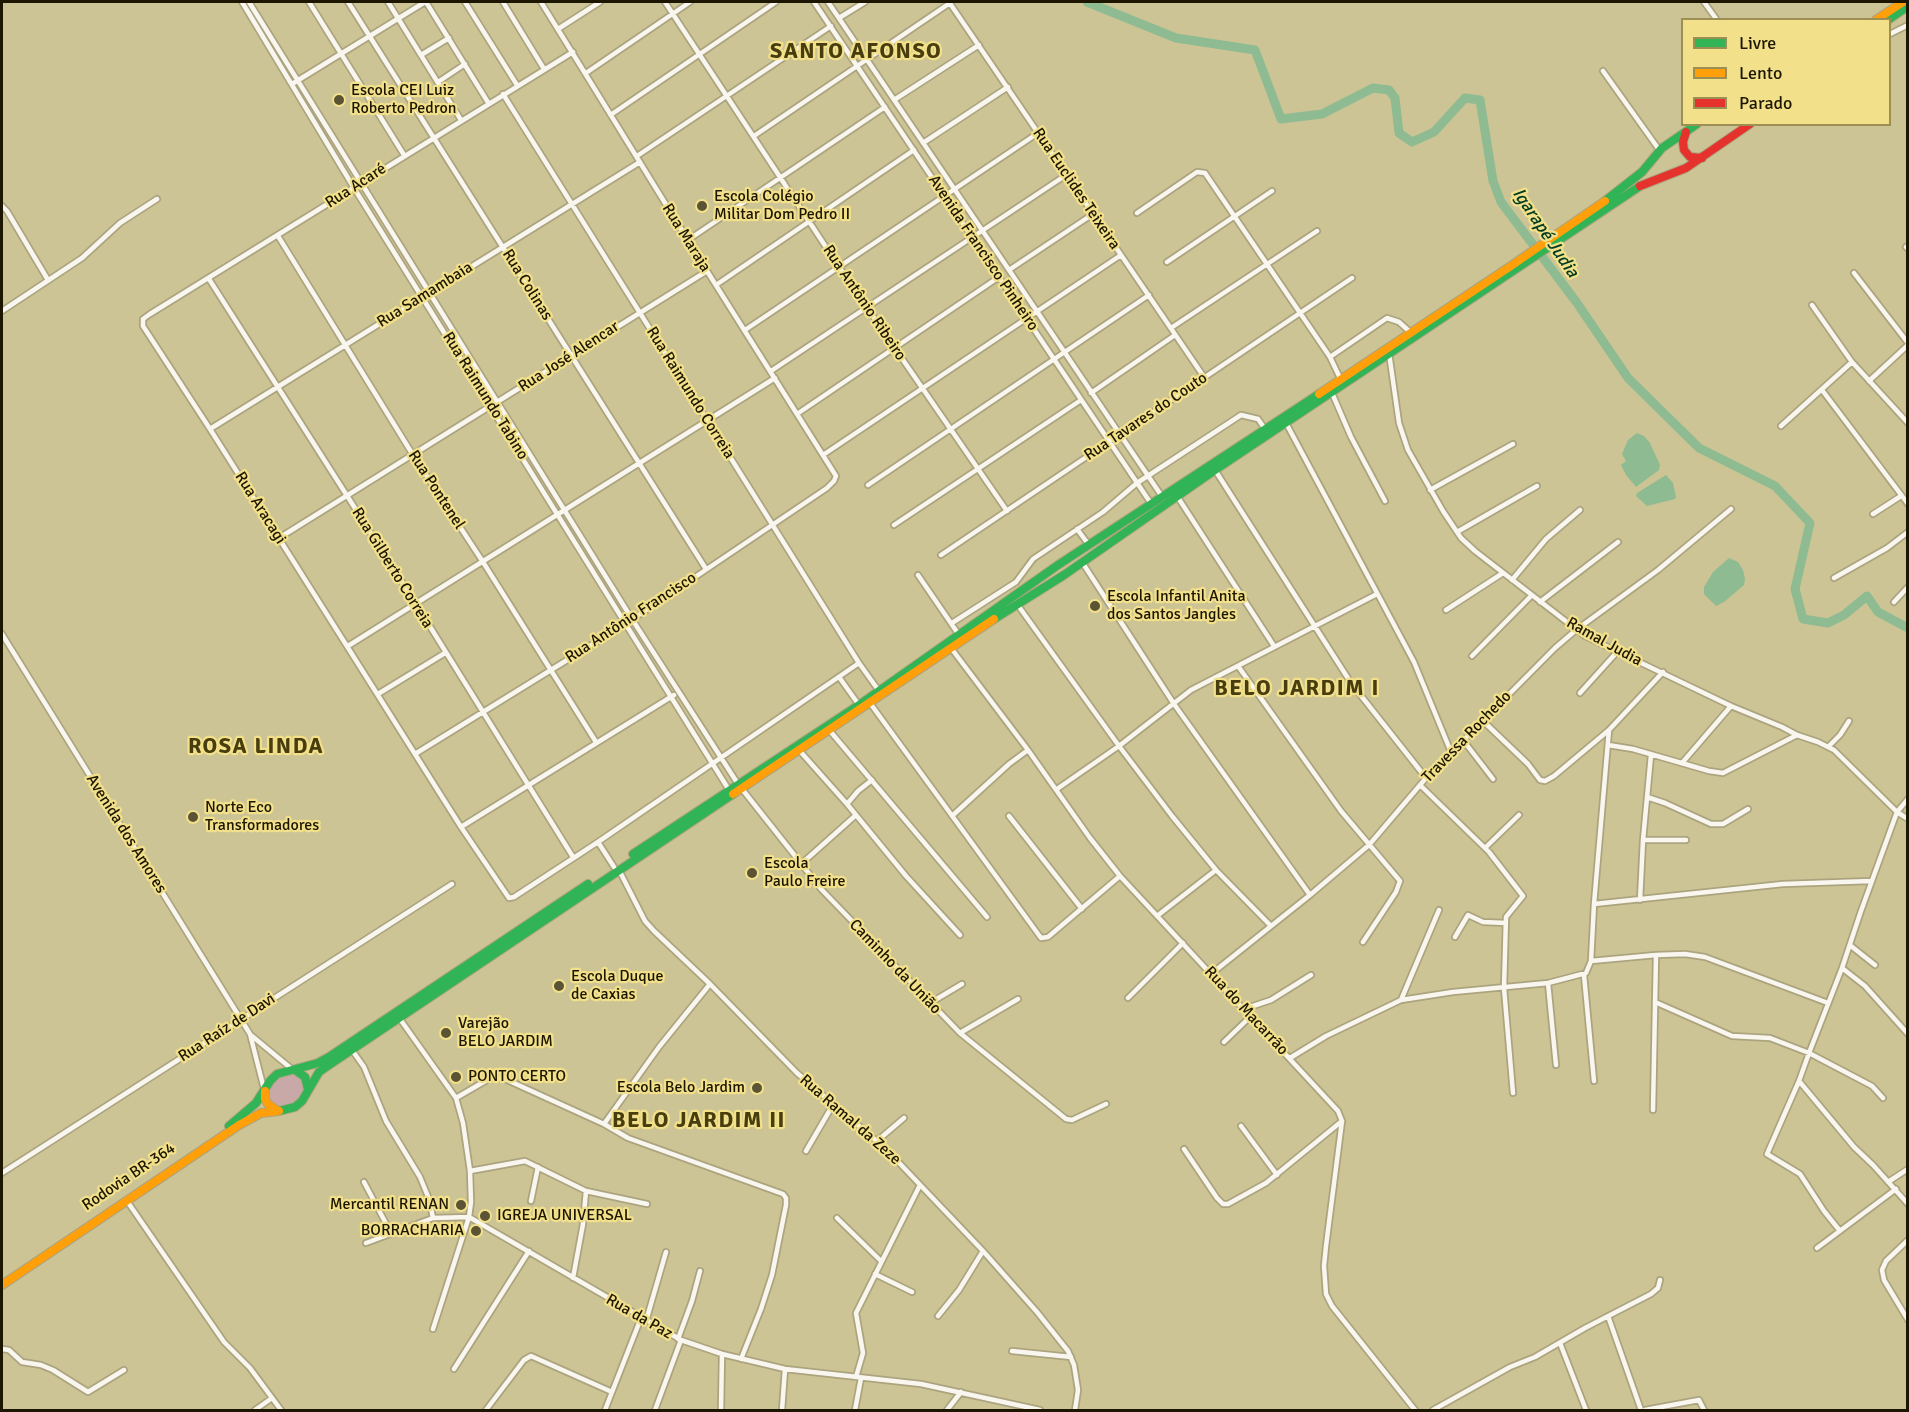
<!DOCTYPE html>
<meta charset="utf-8">
<style>
body{margin:0}
#map{position:relative;width:1909px;height:1412px;overflow:hidden;background:#cdc495;font-family:Signika,sans-serif}
canvas{display:block}
.frame{position:absolute;inset:0;border:3px solid #1c1600;pointer-events:none}
.legend{position:absolute;left:1681px;top:18px;width:210px;height:108px;box-sizing:border-box;background:#f2e08a;border:2px solid #9c8f53;margin:0;padding:8px 10px;list-style:none;font-size:18px;color:#1c1600}
.legend li{display:flex;align-items:center;gap:12px;height:30px}
.legend b{width:30px;border:2px solid #9c8f53}
</style>
<div id="map">
<canvas width="1909" height="1412"></canvas>
<div class="frame"></div>
<ul class="legend">
<li><b style="height:8px;background:#30b455"></b>Livre</li>
<li><b style="height:8px;background:#ff9f0a"></b>Lento</li>
<li><b style="height:8px;background:#e5322d"></b>Parado</li>
</ul>
</div>
<script>
const context = document.querySelector('canvas').getContext('2d');
context.lineJoin = 'round';
function paint(path, color) { context.fillStyle = color; context.fill(path, 'evenodd'); }
const shape = rows => new Path2D(rows.map(r => 'M' + r).join(''));
function trace(path, color, width, dash) { context.strokeStyle = color; context.lineWidth = width; context.lineCap = dash ? 'butt' : 'round'; context.setLineDash(dash || []); context.stroke(path); }
function label(font, color, halo, rows, align = 'center') {
  context.font = font + ' Signika,sans-serif'; context.lineWidth = 4.5; context.setLineDash([]); context.textBaseline = 'middle'; context.strokeStyle = halo; context.fillStyle = color; for (const [text, x, y, turn = 0] of rows) {
    context.save(); context.translate(x, y); context.rotate((+turn || 0) * Math.PI / 180); context.textAlign = isNaN(turn) ? turn : align; if (halo) context.strokeText(text, 0, 0); context.fillText(text, 0, 0); context.restore();
  }
}
paint(shape([
 [293,1072,299,1075,305,1085,301,1098,290,1105,284,1107,275,1105,269,1099,269,1089,280,1075]
]), '#c8a9a7');
paint(shape([
 [1637,433,1644,436,1650,443,1660,465,1659,470,1636,487,1626,475,1621,465,1626,461,1622,454,1628,440],
 [1666,475,1673,483,1676,497,1675,499,1647,506,1636,496,1637,493],
 [1729,558,1738,562,1743,570,1745,579,1744,585,1724,602,1716,606,1704,594,1704,587,1713,572]
]), '#8ebb91');
trace(shape([
 [1087,2,1176,38,1255,50,1281,119,1322,114,1373,88,1389,90,1395,98,1399,133,1412,142,1434,132,1465,98,1480,100,1493,181,1501,202,1577,303,1628,378,1699,448,1775,486,1810,523,1795,589,1803,619,1828,623,1844,615,1867,596,1878,612,1908,628]
]), '#8ebb91', 9);
const street = shape([
 [242,2,354,188,729,790],
 [249,2,632,619,738,784],
 [309,2,404,155],
 [348,2,706,569],
 [388,2,461,120],
 [426,2,489,104],
 [465,2,517,85],
 [503,2,544,69],
 [665,2,839,267,1007,511],
 [814,2,1152,505],
 [828,2,1163,498],
 [949,2,1204,377],
 [1704,2,1717,20],
 [839,18,865,2],
 [558,29,600,2],
 [1890,34,1908,25],
 [573,52,150,314,143,319,143,326,210,429,461,827,509,898,514,897,598,842,859,663],
 [421,55,449,38],
 [1603,71,1660,151],
 [586,73,690,2],
 [438,82,465,64],
 [292,84,425,2],
 [503,94,859,663,879,691],
 [894,100,979,45],
 [612,114,776,2],
 [754,136,950,3],
 [923,143,1008,87],
 [637,156,831,26],
 [2,206,7,211,48,280],
 [1137,213,1197,172,1205,173,1330,357,1340,378],
 [278,236,413,455,483,562,596,742],
 [688,240,885,107],
 [1906,247,1908,249],
 [1167,262,1272,191],
 [1009,270,1093,214],
 [1854,273,1908,343],
 [209,279,416,604,573,857],
 [716,285,914,150],
 [1812,305,1852,362,1908,423],
 [2,311,82,258,120,223,157,199],
 [1171,328,1317,231],
 [745,330,1038,133],
 [1389,353,1399,423,1408,450,1443,511,1461,538,1475,551,1585,636,1731,706,1782,727,1797,735,1818,742,1834,750,1897,812,1908,819],
 [1330,357,1387,318,1399,322,1410,332],
 [771,371,1066,175],
 [1869,381,1908,345],
 [1822,390,1908,504],
 [1091,393,1175,335],
 [1332,393,1351,437,1385,501],
 [797,414,999,277],
 [1286,423,1414,662,1451,752],
 [1781,426,1852,362],
 [210,429,640,162],
 [823,455,1121,255],
 [1215,470,1351,683,1426,778],
 [868,485,1149,295],
 [1430,490,1513,444],
 [1177,496,1274,646],
 [1873,514,1901,496],
 [894,525,1081,400],
 [1077,529,1089,545],
 [1457,532,1537,486],
 [279,538,707,271],
 [941,555,1352,278],
 [1082,562,1174,704,1310,895],
 [918,575,959,635],
 [1834,578,1887,548,1908,532],
 [1512,580,1546,539,1580,510],
 [1540,602,1618,542],
 [1894,602,1908,587],
 [1017,604,1119,746,1172,816,1216,870,1271,926],
 [1446,610,1503,573],
 [952,623,1016,582,1033,559,1103,512,1137,483,1241,415,1258,419,1265,429],
 [2,634,250,1034,264,1089],
 [348,646,775,378],
 [951,648,1028,750,1090,838,1120,876,1338,1111,1342,1121,1326,1246,1324,1266,1326,1294,1332,1306,1415,1410],
 [1472,656,1531,596],
 [1238,666,1341,811,1400,881,1396,892,1363,942],
 [839,677,859,705],
 [1580,693,1617,652],
 [378,694,445,653],
 [870,703,1041,938,1048,937,1120,876],
 [1482,720,1528,764,1540,780,1545,781,1554,776,1609,730,1663,672],
 [830,731,987,917],
 [1463,740,1493,779],
 [1608,745,1633,749,1709,771,1723,773,1797,735],
 [1828,747,1840,735,1849,721],
 [799,750,847,804,906,876,960,935],
 [415,754,627,623,827,488,834,481,836,476,707,271,541,2],
 [1682,763,1731,706],
 [1420,785,1489,852,1523,896,1506,917,1504,988,1513,1093],
 [742,789,822,890,960,1033,1066,1119,1072,1120,1106,1104],
 [1057,789,1119,746,1191,690,1377,594],
 [1647,797,1665,803,1711,824,1723,824,1748,809],
 [847,804,858,791,872,780],
 [952,816,1009,764,1028,750],
 [1009,816,1082,909],
 [461,827,674,695],
 [1643,840,1686,840],
 [598,842,614,867],
 [1485,848,1519,815],
 [800,865,856,815],
 [619,870,645,921,654,931,710,984,797,1073,886,1149,983,1251,1037,1312,1068,1351,1074,1365,1078,1390,1075,1410],
 [1640,900,1643,840,1651,755],
 [1594,904,1783,884,1871,881],
 [1157,916,1216,870],
 [1455,937,1468,915,1483,922,1506,923],
 [1851,946,1875,965],
 [1591,961,1656,955,1685,954,1705,957,1828,1003],
 [1842,968,1865,986,1908,1034],
 [1211,974,1310,895,1369,845,1426,778,1555,648,1576,630,1658,570,1731,509],
 [1584,975,1594,1081],
 [1548,983,1556,1065],
 [1128,998,1183,943],
 [1401,1000,1439,910],
 [1655,1002,1732,1036,1770,1038,1809,1053,1872,1086,1883,1098],
 [930,1003,962,984],
 [1244,1009,1271,1000,1311,975],
 [400,1019,456,1098,463,1123,470,1171,471,1202,469,1217,681,1340,722,1354,785,1369,921,1384,1040,1410],
 [960,1033,1018,999],
 [252,1036,293,1070],
 [1224,1042,1251,1016],
 [352,1050,364,1067,386,1121,420,1177,429,1199,433,1218],
 [1290,1058,1326,1036,1401,1000,1453,992,1548,983,1586,973,1591,961,1594,904,1609,730],
 [1799,1081,1854,1147,1873,1165,1908,1204],
 [456,1098,487,1080,493,1078,505,1079,604,1124,628,1138,783,1194,786,1198,786,1205,772,1275,761,1309,741,1359],
 [1653,1110,1656,955],
 [604,1124,659,1047,710,984],
 [1241,1126,1277,1175],
 [877,1141,904,1118],
 [1184,1149,1217,1198,1223,1204,1228,1204,1266,1183,1342,1121],
 [806,1151,834,1103],
 [470,1171,525,1161,586,1191,647,1204],
 [2,1173,452,884],
 [364,1182,391,1233],
 [1888,1182,1908,1169],
 [127,1201,224,1342,250,1368,281,1410],
 [531,1201,538,1167],
 [837,1218,881,1261],
 [1840,1231,1824,1211,1800,1174,1767,1154,1799,1081,1809,1053,1842,968,1861,911,1897,812,1908,799],
 [1908,1240,1886,1261,1882,1270,1884,1280,1908,1320],
 [366,1243,433,1218,469,1217,433,1329],
 [1817,1248,1896,1189],
 [875,1274,912,1292],
 [573,1278,583,1224,586,1191],
 [938,1316,959,1290,983,1251],
 [1608,1316,1641,1410],
 [646,1321,666,1252],
 [678,1339,692,1301,700,1271],
 [1560,1343,1586,1410],
 [2,1349,9,1350,22,1362,41,1365,53,1370,88,1392,124,1370],
 [1012,1351,1071,1357],
 [454,1369,529,1251],
 [856,1377,863,1353,856,1313,920,1185],
 [255,1410,272,1398],
 [486,1410,524,1360,531,1356,612,1392],
 [605,1410,641,1318],
 [655,1410,681,1340],
 [721,1410,722,1354],
 [782,1410,785,1369],
 [855,1410,861,1378],
 [947,1410,961,1392],
 [1433,1410,1510,1367,1535,1357,1585,1328,1651,1294,1658,1288,1660,1280],
 [1645,1410,1699,1400,1704,1410]
]);
const fast = shape([
 [1888,20,1908,6],
 [1605,201,1642,172,1662,148,1697,124],
 [994,619,1064,575,1215,470,1640,186],
 [633,854,859,705,1058,565,1319,394],
 [295,1070,305,1077,308,1089],
 [279,1111,295,1107,302,1101,319,1072,329,1065,733,794],
 [229,1126,256,1103,270,1081,277,1074,318,1063,329,1057,588,884]
]);
const slow = shape([
 [1876,20,1903,2],
 [1319,394,1511,266,1605,201],
 [733,794,994,619],
 [265,1091,265,1099,268,1104,278,1111],
 [2,1285,239,1125,261,1113,279,1111]
]);
const jam = shape([
 [1686,132,1683,142,1684,150,1690,157,1702,158],
 [1640,186,1686,168,1750,124]
]);
trace(street, '#aca47f', 8);
trace(fast, '#aca47f', 10);
trace(slow, '#aca47f', 10);
trace(jam, '#aca47f', 10);
trace(street, '#f8f6ef', 4.5);
trace(fast, '#30b455', 8);
trace(slow, '#ff9f0a', 8);
trace(jam, '#e5322d', 8);
for (const [x, y, r, color] of [
 [339,100,6,"#5a5334"],
 [702,206,6,"#5a5334"],
 [1095,606,6,"#5a5334"],
 [193,817,6,"#5a5334"],
 [752,873,6,"#5a5334"],
 [559,986,6,"#5a5334"],
 [446,1033,6,"#5a5334"],
 [456,1077,6,"#5a5334"],
 [757,1088,6,"#5a5334"],
 [461,1205,6,"#5a5334"],
 [485,1216,6,"#5a5334"],
 [476,1231,6,"#5a5334"]
]) { const dot = new Path2D(); dot.arc(x, y, r, 0, 2 * Math.PI); context.fillStyle = color; context.fill(dot); trace(dot, '#f2e08a', 2); }
label('16px', '#1c1600', '#f2e08a', [
 ["Escola CEI Luiz",351,91],
 ["Roberto Pedron",351,109],
 ["Escola Colégio",714,197],
 ["Militar Dom Pedro II",714,215],
 ["Escola Infantil Anita",1107,597],
 ["dos Santos Jangles",1107,615],
 ["Norte Eco",205,808],
 ["Transformadores",205,826],
 ["Escola",764,864],
 ["Paulo Freire",764,882],
 ["Escola Duque",571,977],
 ["de Caxias",571,995],
 ["Varejão",458,1024],
 ["BELO JARDIM",458,1042],
 ["PONTO CERTO",468,1077],
 ["Escola Belo Jardim",745,1088,"right"],
 ["Mercantil RENAN",449,1205,"right"],
 ["IGREJA UNIVERSAL",497,1216],
 ["BORRACHARIA",464,1231,"right"]
], 'left');
label('16px', '#1c1600', '#f2e08a', [
 ["Rua Acaré",356,186,-33],
 ["Rua Euclides Teixeira",1076,189,56],
 ["Rua Maraja",686,238,58],
 ["Avenida Francisco Pinheiro",983,253,56],
 ["Rua Colinas",527,285,58],
 ["Rua Samambaia",425,295,-32],
 ["Rua Antônio Ribeiro",864,303,56],
 ["Rua José Alencar",569,357,-33],
 ["Rua Raimundo Correia",690,393,58],
 ["Rua Raimundo Tabino",485,396,58],
 ["Rua Tavares do Couto",1146,417,-34],
 ["Rua Pontenel",436,490,57],
 ["Rua Aracagi",260,508,58],
 ["Rua Gilberto Correia",392,568,58],
 ["Rua Antônio Francisco",631,618,-33],
 ["Ramal Judia",1604,642,29],
 ["Travessa Rochedo",1467,737,-46],
 ["Avenida dos Amores",126,834,58],
 ["Caminho da União",895,967,46],
 ["Rua do Macarrão",1246,1011,47],
 ["Rua Raíz de Davi",227,1028,-33],
 ["Rua Ramal da Zeze",850,1120,41],
 ["Rodovia BR-364",129,1177,-34],
 ["Rua da Paz",639,1317,30]
]);
label('italic 18px', '#013b22', '#f2e08a', [
 ["Igarapé Judia",1545,233,56]
]);
context.letterSpacing = '1.5px';
label('bold 22px', '#473d0e', '#f2e08a', [
 ["SANTO AFONSO",856,52],
 ["BELO JARDIM I",1297,689],
 ["ROSA LINDA",256,747],
 ["BELO JARDIM II",699,1121]
]);
context.letterSpacing = '0px';
</script>
